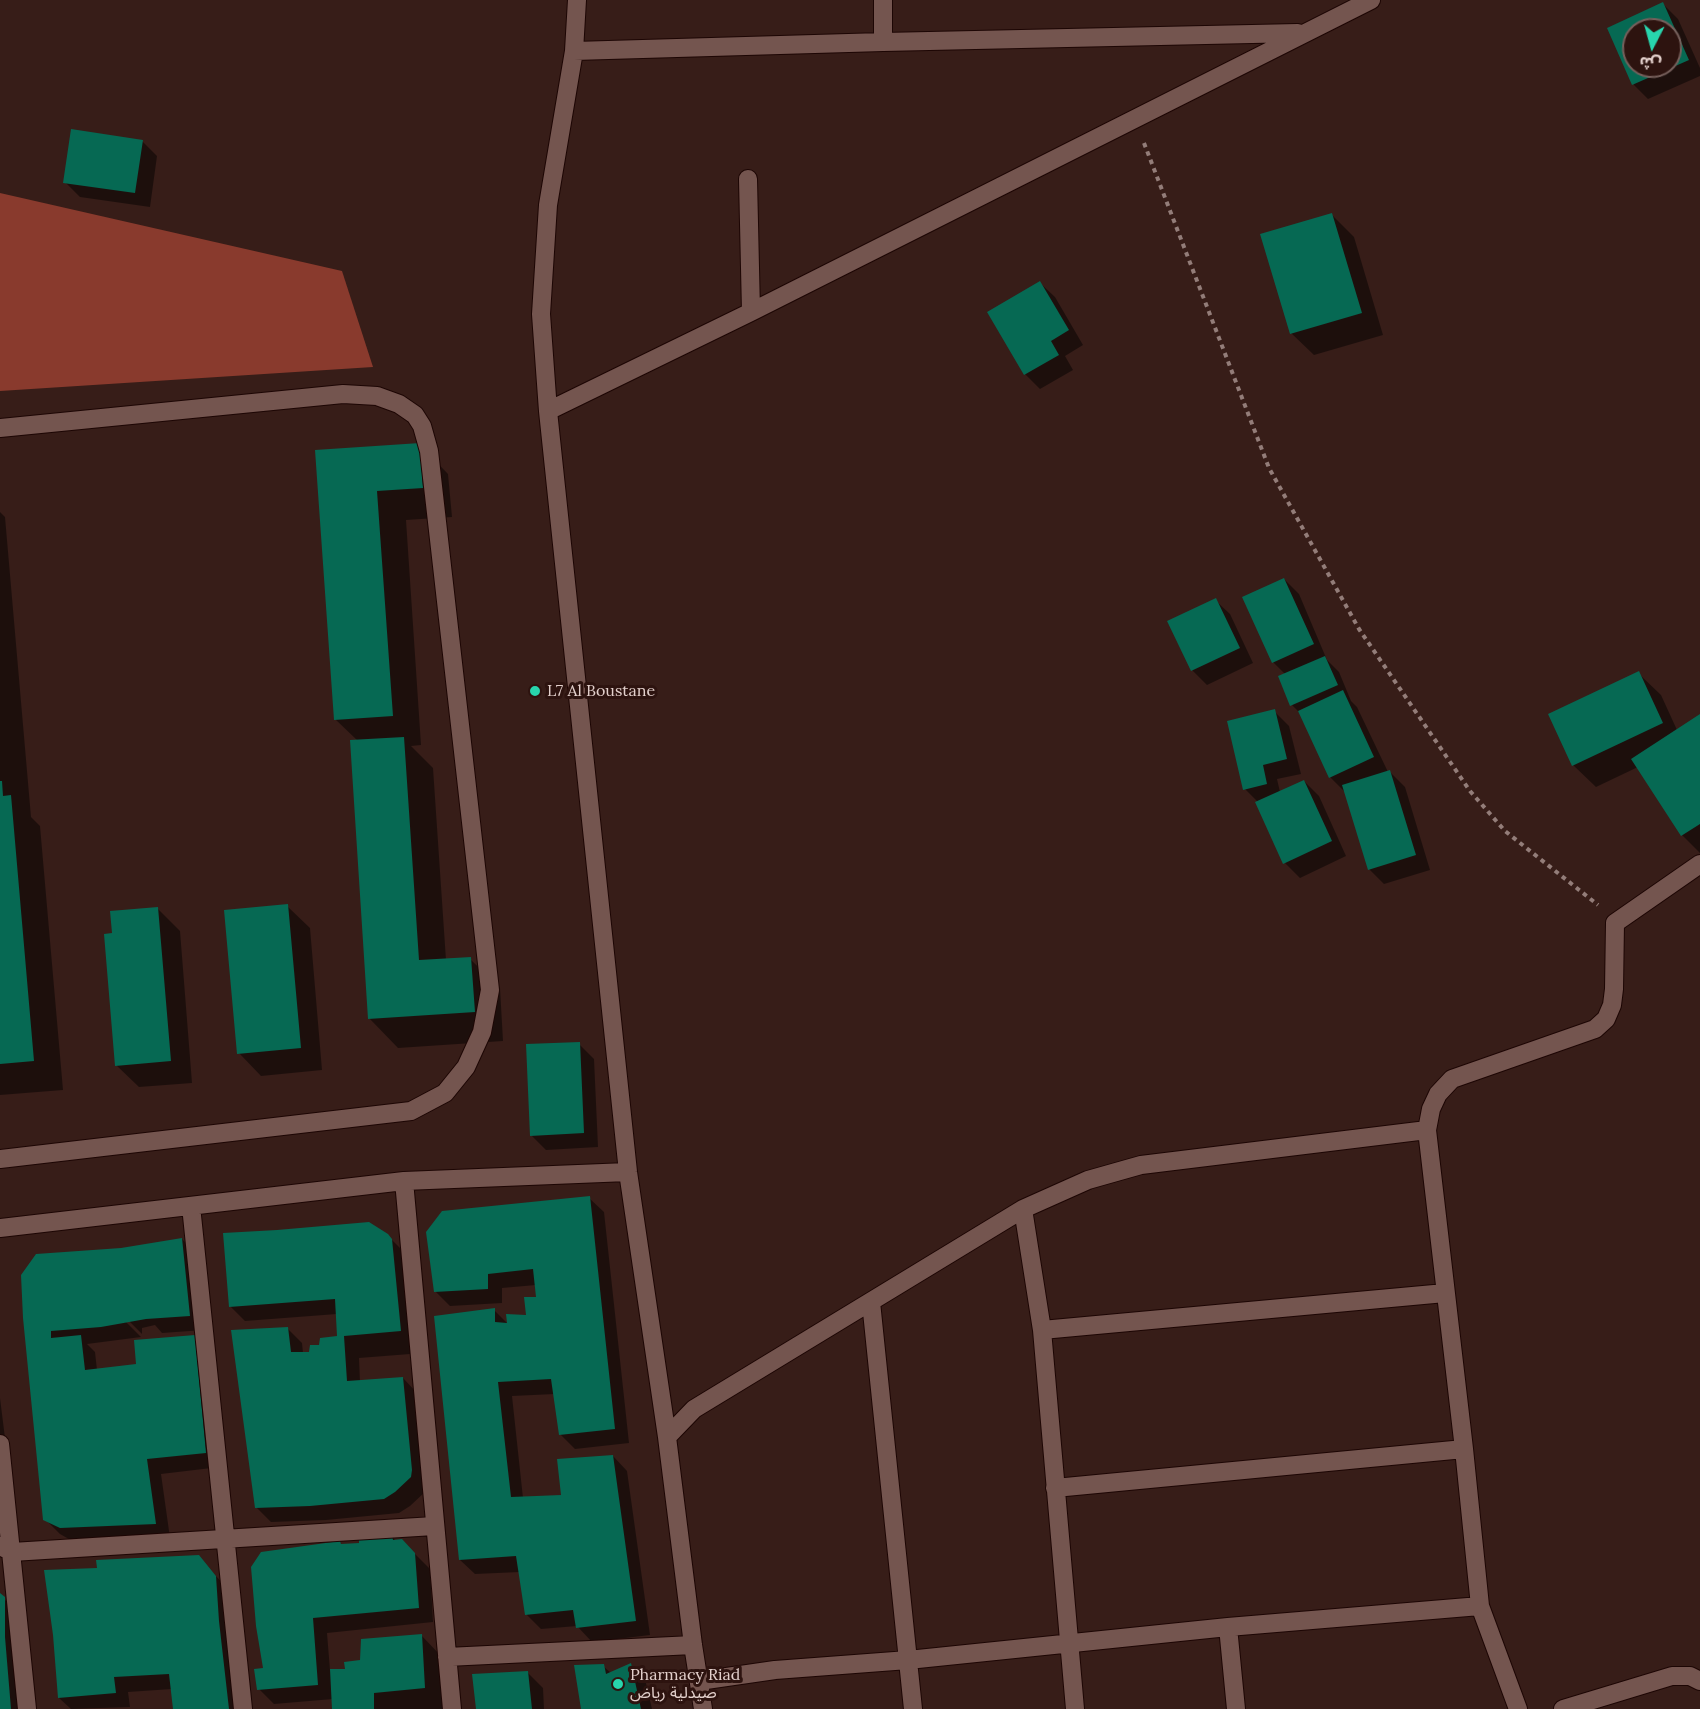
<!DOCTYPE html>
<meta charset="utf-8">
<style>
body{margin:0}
#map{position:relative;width:1700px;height:1709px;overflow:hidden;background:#371d18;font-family:Lora,"Noto Sans Arabic",serif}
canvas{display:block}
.north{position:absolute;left:1622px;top:18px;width:60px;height:60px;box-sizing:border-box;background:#2d130f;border:2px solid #765f5b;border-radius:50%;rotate:186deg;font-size:16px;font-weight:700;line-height:24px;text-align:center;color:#e3d0cc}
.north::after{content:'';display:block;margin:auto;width:21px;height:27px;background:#28d5ad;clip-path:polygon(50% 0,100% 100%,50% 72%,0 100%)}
</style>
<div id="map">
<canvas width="1700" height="1709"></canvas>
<div class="north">ش</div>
</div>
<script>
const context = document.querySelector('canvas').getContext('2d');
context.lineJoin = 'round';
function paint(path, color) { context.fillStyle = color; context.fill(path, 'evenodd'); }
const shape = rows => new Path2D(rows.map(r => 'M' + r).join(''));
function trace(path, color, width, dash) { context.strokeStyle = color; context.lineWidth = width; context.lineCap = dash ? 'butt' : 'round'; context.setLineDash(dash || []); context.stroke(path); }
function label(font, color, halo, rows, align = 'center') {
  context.font = font + ' Lora,"Noto Sans Arabic",serif'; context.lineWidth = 6; context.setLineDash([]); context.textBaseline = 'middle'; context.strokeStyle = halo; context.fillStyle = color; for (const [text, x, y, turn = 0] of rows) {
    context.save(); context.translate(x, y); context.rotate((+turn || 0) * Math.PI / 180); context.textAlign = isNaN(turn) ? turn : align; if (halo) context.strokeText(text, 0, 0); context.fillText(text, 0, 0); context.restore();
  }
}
paint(shape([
 [0,193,342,271,373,367,0,391]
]), '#893a2d');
paint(shape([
 [1663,4,1678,19,1700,68,1700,76,1648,99,1634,85,1609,29],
 [1634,30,1670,30,1670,66,1634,66],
 [142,141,157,156,150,207,80,197,65,182],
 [1332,215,1354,237,1383,335,1314,355,1291,333],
 [1040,283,1055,297,1083,345,1065,356,1073,370,1040,389,1025,374],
 [419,444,448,474,452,517,406,520,421,745,411,746,433,768,446,960,470,959,500,988,503,1041,398,1048,369,1018,358,741,336,720,317,451],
 [0,512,5,517,31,817,40,826,63,1090,0,1095],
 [1284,579,1299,594,1327,660,1339,672,1351,701,1357,707,1388,772,1390,772,1405,787,1430,870,1384,884,1369,869,1345,792,1330,777,1302,715,1292,705,1285,674,1273,662],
 [1215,600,1230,614,1253,663,1207,685,1192,670],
 [1638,673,1661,695,1677,730,1700,716,1700,853,1682,835,1638,767,1596,787,1573,765],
 [1274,711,1289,726,1301,774,1277,779,1280,792,1304,781,1319,796,1346,856,1300,878,1285,863,1258,802,1245,789],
 [287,906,310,928,322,1070,261,1076,239,1053],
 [158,909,180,931,192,1083,139,1087,116,1065,113,935],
 [579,1044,594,1059,598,1147,546,1150,531,1135],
 [589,1198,604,1212,629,1443,575,1449,560,1434,555,1394,512,1396,523,1498,562,1497,613,1456,627,1471,650,1635,592,1642,577,1626,541,1629,526,1614,520,1572,475,1574,460,1560,435,1317,494,1310,509,1325,528,1316,538,1299,536,1285,502,1288,502,1303,450,1306,435,1291],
 [388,1236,411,1259,423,1353,359,1358,360,1382,403,1378,417,1393,425,1492,410,1506,399,1513,326,1520,271,1522,256,1507,287,1328,302,1343,303,1353,311,1353,340,1337,337,1314,245,1321,230,1306],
 [182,1239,197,1254,204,1330,162,1333,155,1325,142,1328,142,1334,124,1316,122,1318,141,1337,87,1344,95,1352,97,1370,138,1365,195,1337,209,1352,220,1467,161,1474,170,1538,76,1543,60,1534,45,1519,24,1317,121,1249],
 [0,1398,6,1446,0,1446],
 [392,1537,396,1541,402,1541,430,1569,433,1622,327,1633,330,1670,346,1671,362,1661,421,1635,443,1658,447,1709,334,1709,333,1699,274,1704,259,1689,265,1669,339,1542,343,1546,360,1545],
 [198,1557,231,1592,241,1709,174,1709,172,1689,128,1692,130,1707,71,1709,59,1698,99,1569],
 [0,1595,27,1621,24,1709,0,1709],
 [631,1665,645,1679,652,1709,583,1709,603,1666,611,1673],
 [528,1673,543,1688,544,1709,477,1709]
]), '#0007');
paint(shape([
 [1663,2,1689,60,1632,85,1607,28],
 [1634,30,1670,30,1670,66,1634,66],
 [71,129,143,140,135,193,63,183],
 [1332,213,1362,313,1290,334,1260,234],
 [1040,281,1069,330,1051,341,1059,355,1024,375,987,312],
 [420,443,423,488,377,491,393,716,334,720,315,450],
 [1284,578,1314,644,1272,663,1242,597],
 [1216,598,1240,648,1191,671,1167,621],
 [1325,656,1338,685,1290,706,1278,676],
 [1639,671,1663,723,1572,766,1548,714],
 [1343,690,1374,757,1329,778,1298,711],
 [1275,709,1287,759,1263,765,1267,784,1243,790,1227,721],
 [1700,714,1700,824,1681,836,1631,759],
 [404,737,419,960,471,957,475,1012,368,1019,350,740],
 [1390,770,1416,855,1368,870,1342,785],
 [1304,780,1332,841,1283,864,1255,802],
 [0,781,2,781,3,796,11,795,34,1061,0,1064],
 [288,904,301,1048,237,1054,224,910],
 [158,907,171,1061,115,1066,104,934,112,933,110,911],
 [580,1042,584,1133,530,1136,526,1044],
 [590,1196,615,1429,559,1435,551,1379,498,1382,511,1497,561,1495,557,1459,613,1455,636,1621,576,1628,573,1610,525,1615,516,1556,459,1560,434,1316,495,1308,495,1322,507,1323,506,1314,526,1315,524,1297,536,1297,533,1269,488,1274,488,1289,434,1292,426,1232,442,1211],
 [369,1222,388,1234,392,1239,401,1331,344,1336,347,1381,403,1377,412,1470,411,1477,395,1492,384,1499,310,1506,255,1508,231,1330,288,1327,291,1352,309,1352,310,1345,319,1345,320,1338,337,1336,335,1299,229,1307,223,1233,277,1230],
 [182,1238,190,1316,146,1319,101,1327,51,1331,51,1338,81,1335,85,1370,136,1364,134,1340,195,1335,206,1453,147,1459,156,1524,60,1528,43,1520,23,1318,21,1275,36,1254,121,1248],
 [392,1535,393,1540,402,1539,415,1553,419,1608,313,1618,318,1685,257,1690,254,1669,263,1668,256,1626,251,1567,261,1552,340,1541,341,1544,359,1543,359,1540],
 [199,1555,216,1576,219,1621,229,1709,173,1709,169,1674,114,1677,116,1693,58,1698,53,1635,44,1570,97,1568,96,1560],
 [0,1593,5,1597,5,1637,11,1709,0,1709],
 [422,1634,425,1688,374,1693,374,1709,332,1709,330,1669,345,1669,344,1662,360,1660,361,1639],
 [631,1663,641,1709,581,1709,574,1665,604,1664,606,1674],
 [528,1671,532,1709,476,1709,472,1674]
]), '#066953');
const minor = shape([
 [577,0,574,51,548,205,541,314,548,411,628,1172,667,1437,693,1645,703,1709],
 [883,0,883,42],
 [574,51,883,42,1298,33],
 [748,179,751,312],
 [548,411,751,312,1371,0],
 [0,428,343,394,377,396,399,404,415,415,422,426,429,451,490,990,482,1032,466,1067,445,1093,411,1111,0,1159],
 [404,1181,452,1709],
 [191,1206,243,1709],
 [1023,1209,1042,1330,1075,1709],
 [0,1228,404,1181,628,1172],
 [871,1302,913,1709],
 [1042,1330,1445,1293],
 [667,1437,694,1409,1023,1209,1088,1180,1141,1165,1427,1130],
 [0,1444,27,1709],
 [1055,1488,1464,1449],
 [0,1546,12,1552,434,1526],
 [1228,1627,1236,1709],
 [447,1657,693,1645],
 [699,1681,775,1670,908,1660,1228,1627,1480,1606],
 [1518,1709,1480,1606,1464,1449,1427,1130,1431,1109,1438,1094,1452,1079,1595,1029,1606,1019,1612,1005,1614,989,1615,923,1700,864],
 [1563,1709,1672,1676,1690,1676,1700,1681]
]);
trace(minor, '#1d0604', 20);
trace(shape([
 [1144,143,1269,468,1359,629,1470,791,1505,831,1598,905]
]), '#937d79', 4, [4.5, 4.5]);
trace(minor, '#74554f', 18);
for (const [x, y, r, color] of [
 [535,691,6,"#28d5ad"],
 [618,1684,6,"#28d5ad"]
]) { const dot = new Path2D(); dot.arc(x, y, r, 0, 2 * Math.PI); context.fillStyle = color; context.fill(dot); trace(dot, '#2d130f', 2); }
label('16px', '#e3d0cc', '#2d130f', [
 ["L7 Al Boustane",547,691],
 ["Pharmacy Riad",630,1675],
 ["صيدلية رياض",630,1693]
], 'left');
</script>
